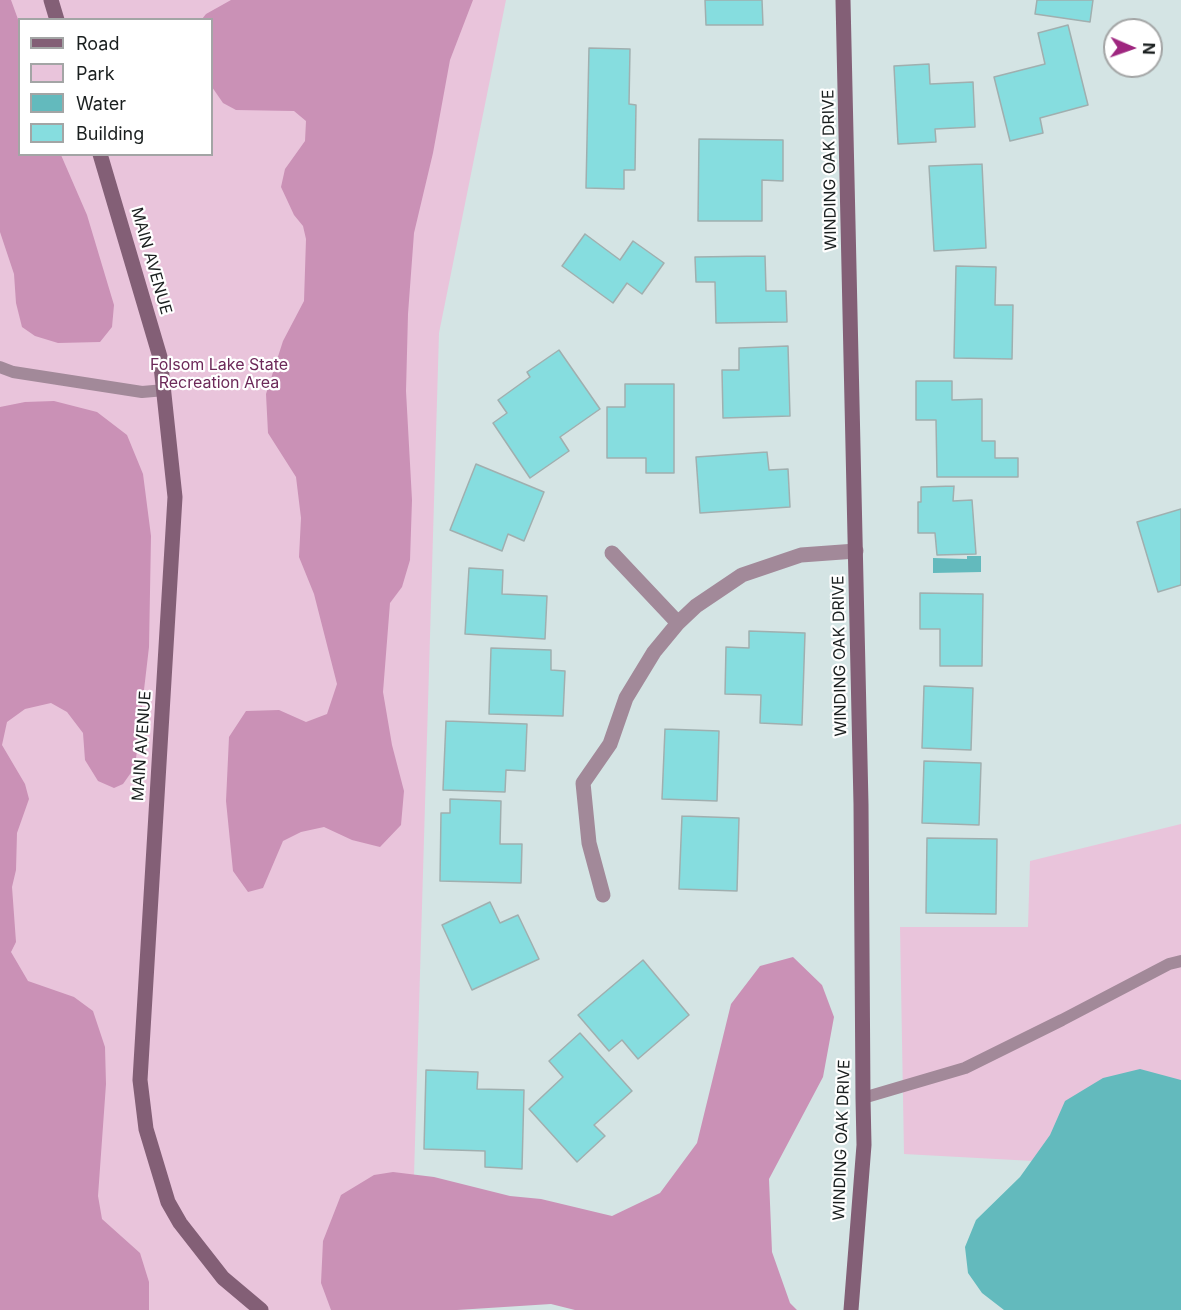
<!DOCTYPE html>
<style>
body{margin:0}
#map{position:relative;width:1181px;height:1310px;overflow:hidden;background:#d4e4e4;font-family:Inter,sans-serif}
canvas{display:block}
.legend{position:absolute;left:18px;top:18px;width:195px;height:138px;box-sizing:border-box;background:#fff;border:2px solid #a3a5a5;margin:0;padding:8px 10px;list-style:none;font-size:18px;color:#1a1f1f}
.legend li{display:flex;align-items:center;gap:12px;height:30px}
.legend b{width:30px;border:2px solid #a3a5a5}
.north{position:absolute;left:1103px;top:18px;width:60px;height:60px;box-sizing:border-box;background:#fff;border:2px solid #a3a5a5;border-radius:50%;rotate:92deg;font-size:16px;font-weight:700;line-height:24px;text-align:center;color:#1a1f1f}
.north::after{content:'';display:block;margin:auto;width:21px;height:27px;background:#9e267f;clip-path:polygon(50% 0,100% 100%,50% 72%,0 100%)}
</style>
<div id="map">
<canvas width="1181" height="1310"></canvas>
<ul class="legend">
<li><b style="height:8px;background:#835f76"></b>Road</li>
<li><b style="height:16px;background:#e9c4db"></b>Park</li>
<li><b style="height:16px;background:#63babd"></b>Water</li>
<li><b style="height:16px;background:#86dddf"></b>Building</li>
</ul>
<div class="north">N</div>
</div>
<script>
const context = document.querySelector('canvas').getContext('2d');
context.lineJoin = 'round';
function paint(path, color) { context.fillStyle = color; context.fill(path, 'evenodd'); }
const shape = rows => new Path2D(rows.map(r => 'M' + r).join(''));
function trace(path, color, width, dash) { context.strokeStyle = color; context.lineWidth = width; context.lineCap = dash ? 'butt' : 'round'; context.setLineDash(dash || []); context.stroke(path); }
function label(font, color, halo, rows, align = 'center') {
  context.font = font + ' Inter,sans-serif'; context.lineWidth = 4.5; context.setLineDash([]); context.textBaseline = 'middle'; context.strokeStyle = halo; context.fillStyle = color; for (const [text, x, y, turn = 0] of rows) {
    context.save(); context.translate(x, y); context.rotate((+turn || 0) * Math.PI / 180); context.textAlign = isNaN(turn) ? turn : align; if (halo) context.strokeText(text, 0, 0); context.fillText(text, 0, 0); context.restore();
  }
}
paint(shape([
 [0,0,506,0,439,333,410,1310,0,1310],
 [20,20,212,20,212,154,20,154],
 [1181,824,1181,1169,904,1154,900,927,1028,927,1030,861]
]), '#e9c4db');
paint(shape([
 [0,0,11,0,19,22,20,154,61,155,87,215,114,305,112,327,100,342,58,343,35,336,22,327,16,303,14,274,0,232],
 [231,0,473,0,450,60,433,153,414,233,408,314,406,391,412,500,410,560,402,587,390,603,383,692,392,745,404,791,401,825,380,847,352,840,324,827,301,832,283,841,263,888,248,892,233,871,226,801,229,737,246,711,279,710,306,722,327,714,337,684,314,594,299,557,301,518,296,477,268,433,266,394,283,341,304,301,306,239,303,226,294,215,281,187,285,169,305,141,306,121,294,111,236,110,223,103,212,87,212,20,202,19,206,14],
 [54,401,97,412,127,435,143,474,151,536,149,647,135,767,123,784,114,788,98,781,85,760,83,733,67,712,51,703,25,709,7,722,2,745,25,784,29,799,17,833,16,870,12,887,16,942,11,952,28,981,74,997,93,1011,105,1047,106,1084,98,1196,102,1219,140,1253,149,1282,149,1310,0,1310,0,407,25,402],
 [793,957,822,985,834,1017,823,1077,769,1179,772,1252,790,1303,797,1310,575,1310,551,1304,457,1310,331,1310,321,1283,323,1241,341,1195,374,1175,393,1172,434,1177,510,1196,541,1199,612,1216,660,1193,697,1143,731,1004,760,966]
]), '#ca91b6');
paint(shape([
 [967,556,981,556,981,572,933,573,933,558,967,559],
 [1140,1069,1181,1080,1181,1310,1004,1310,982,1293,968,1273,965,1247,976,1220,1020,1177,1050,1135,1065,1101,1103,1078]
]), '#63babd');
const building = shape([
 [705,0,762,0,763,25,706,25,705,0],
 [1037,0,1093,0,1090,22,1035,14,1037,0],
 [1068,25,1088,105,1040,118,1043,133,1010,141,994,77,1045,64,1038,33,1068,25],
 [589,48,630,49,629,104,636,105,635,170,624,170,624,189,586,188,589,48],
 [929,64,930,84,973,82,975,127,935,129,936,142,898,144,894,66,929,64],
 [699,139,783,140,783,181,762,180,762,221,698,221,699,139],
 [982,164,986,248,934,251,929,166,982,164],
 [585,234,620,260,633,241,664,263,642,294,627,283,613,303,562,266,585,234],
 [765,256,766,291,786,291,787,322,716,323,715,282,696,282,695,257,765,256],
 [956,266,996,267,995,305,1013,305,1012,359,954,358,956,266],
 [788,346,790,416,723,418,722,370,739,370,739,348,788,346],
 [559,350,600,409,560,437,569,451,530,478,493,423,507,413,498,400,530,377,527,372,559,350],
 [916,381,952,381,952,400,982,399,982,441,995,441,995,458,1018,458,1018,477,937,477,936,420,916,420,916,381],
 [625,384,674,384,674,473,646,473,646,458,607,458,607,407,625,407,625,384],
 [767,452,769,470,788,469,790,507,700,513,696,457,767,452],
 [476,464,544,492,524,541,508,534,502,551,450,530,476,464],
 [954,486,953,501,972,500,976,554,937,555,935,533,918,533,918,502,921,502,921,487,954,486],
 [1181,509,1181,585,1158,592,1137,522,1181,509],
 [469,568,503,570,502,594,547,596,545,639,465,634,469,568],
 [920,593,983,594,982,666,940,666,940,629,920,629,920,593],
 [749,631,805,633,802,725,760,723,761,695,725,694,726,647,749,648,749,631],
 [491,648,551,650,551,670,565,671,563,716,489,714,491,648],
 [924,686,973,688,971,750,922,748,924,686],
 [446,721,527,724,525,771,506,770,505,792,443,790,446,721],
 [665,729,719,731,717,801,662,799,665,729],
 [924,761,981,763,979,825,922,823,924,761],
 [450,799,501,801,500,844,522,844,521,883,440,881,441,813,450,813,450,799],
 [682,816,739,818,737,891,679,889,682,816],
 [927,838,997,839,996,914,926,913,927,838],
 [490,902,500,923,518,915,539,959,472,990,442,925,490,902],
 [643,960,689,1015,638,1059,622,1040,609,1051,578,1015,643,960],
 [580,1033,632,1091,594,1125,605,1136,577,1162,529,1109,563,1077,549,1061,580,1033],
 [426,1070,478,1072,477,1089,524,1090,522,1169,485,1167,485,1151,424,1149,426,1070]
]);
paint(building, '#86dddf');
trace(building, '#a0afaf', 1.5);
trace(shape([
 [0,367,13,372,142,392,165,390],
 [863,1098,965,1068,1062,1020,1169,964,1181,961]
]), '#a28999', 12);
trace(shape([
 [612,553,678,623],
 [603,895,589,843,583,783,610,744,626,698,654,652,678,623,696,606,742,575,801,555,856,551]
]), '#a28999', 15);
trace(shape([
 [51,0,57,20],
 [843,0,861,804,863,1098,864,1145,851,1310],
 [100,154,160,357,175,497,140,1080,146,1129,168,1202,180,1223,223,1278,261,1310]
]), '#835f76', 15);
label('16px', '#1a1f1f', '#fff', [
 ["WINDING OAK DRIVE",830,170,-91],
 ["MAIN AVENUE",151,261,74],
 ["WINDING OAK DRIVE",840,656,-91],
 ["MAIN AVENUE",142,746,-86],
 ["WINDING OAK DRIVE",842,1140,-88]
]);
label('16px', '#6c2959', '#fff', [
 ["Folsom Lake State",219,365],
 ["Recreation Area",219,383]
]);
</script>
